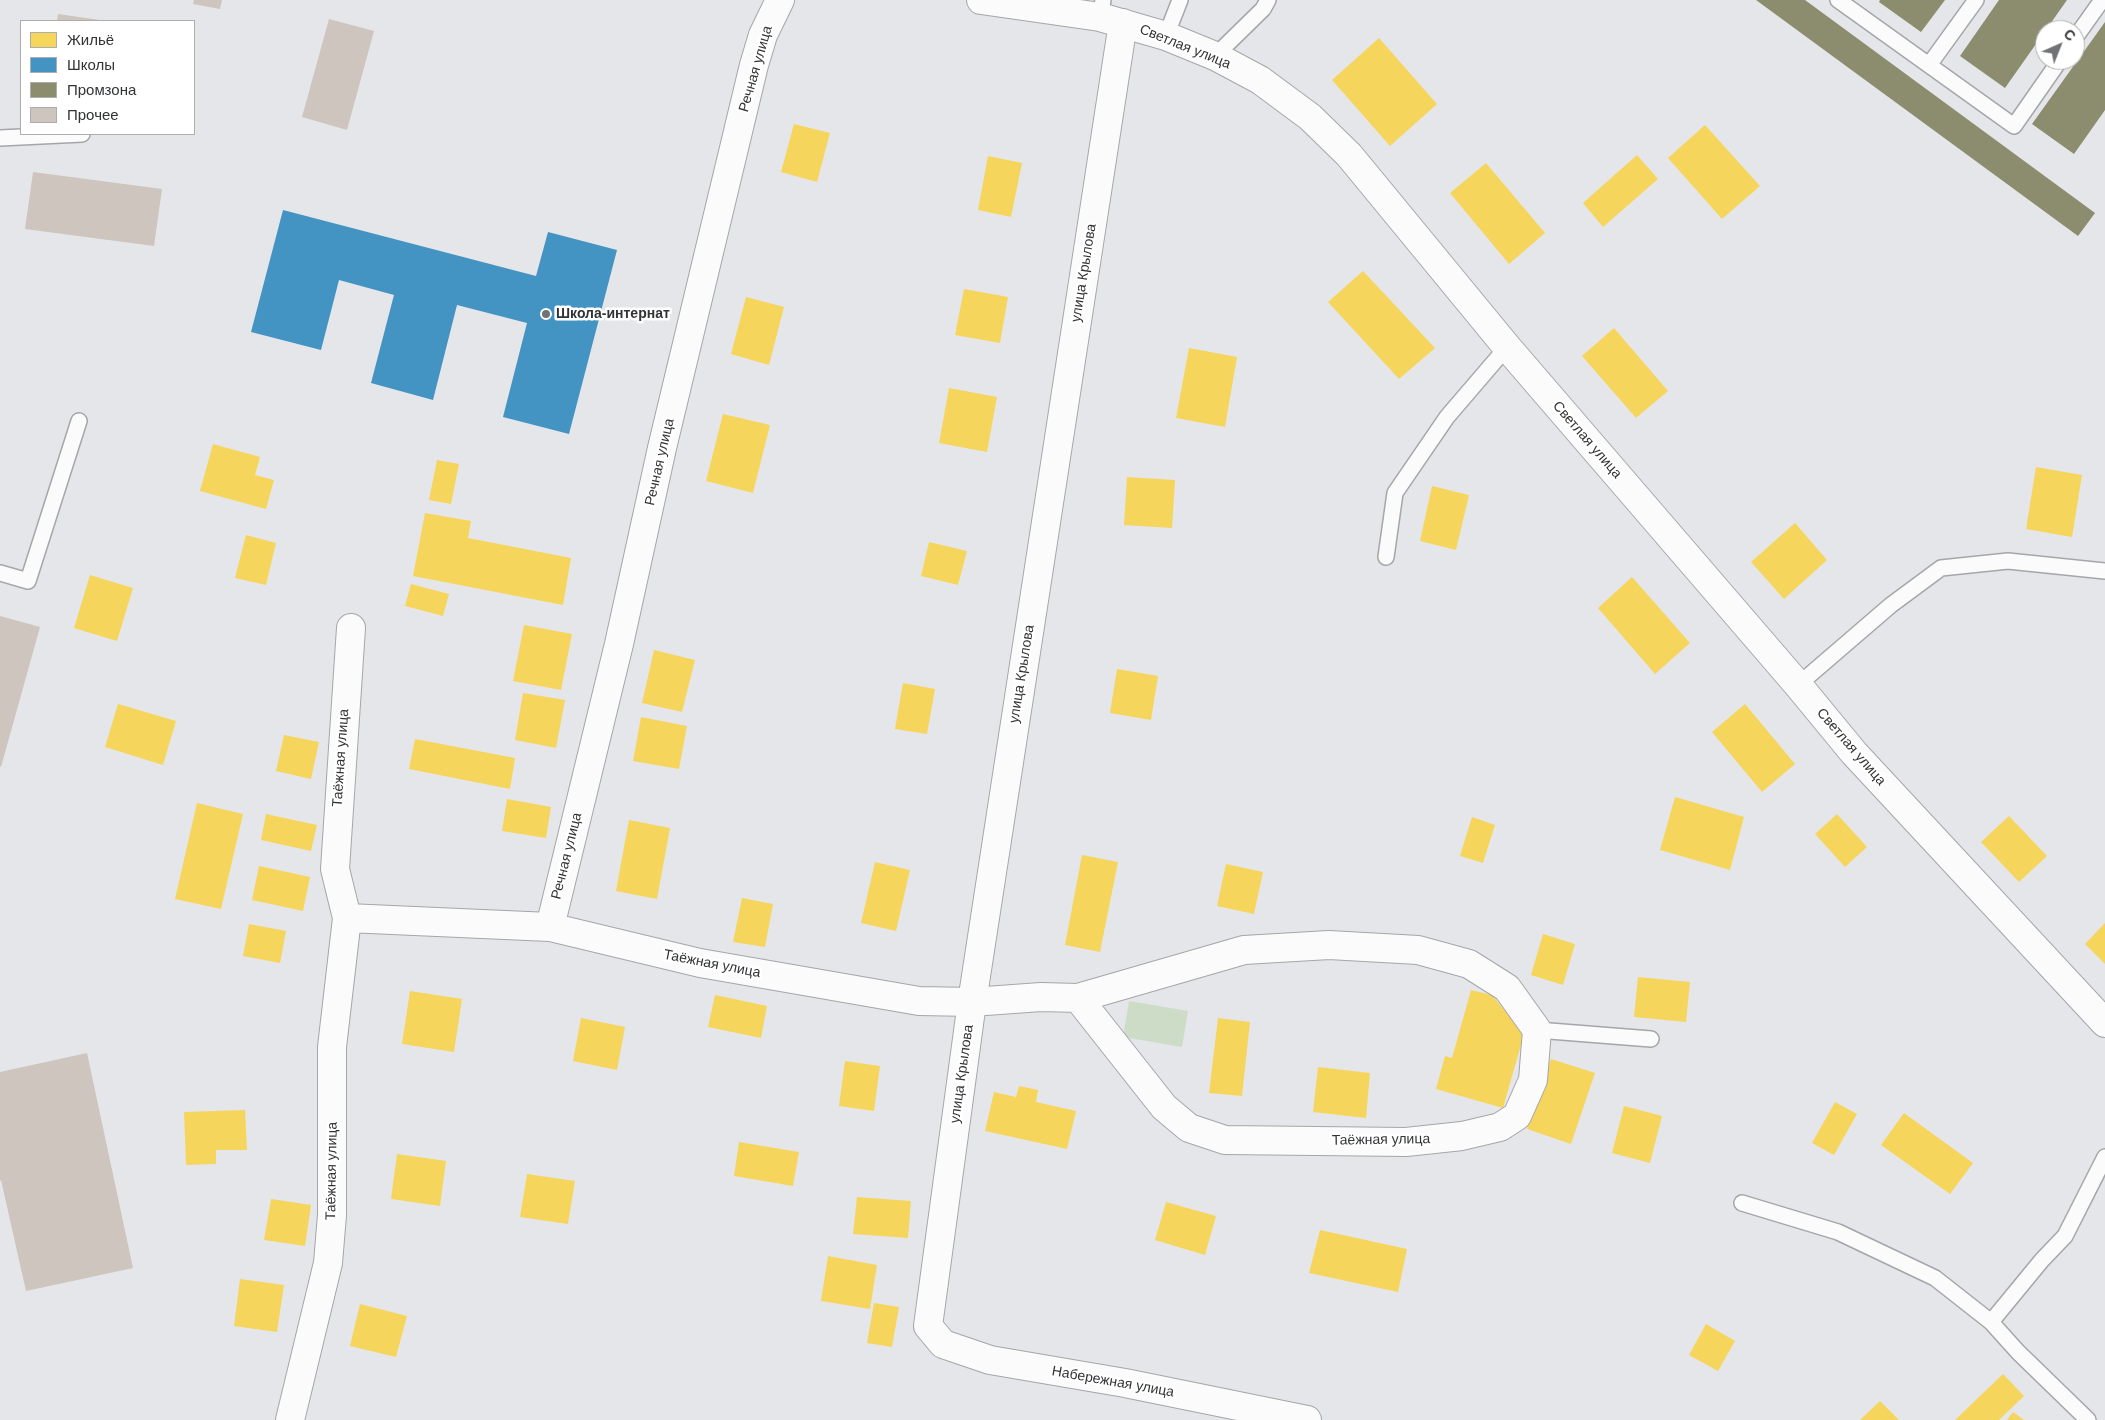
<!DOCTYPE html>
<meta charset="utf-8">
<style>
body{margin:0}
#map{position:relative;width:2105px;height:1420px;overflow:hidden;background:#e5e6e9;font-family:Arial,sans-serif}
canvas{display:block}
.legend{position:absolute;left:20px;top:20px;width:175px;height:115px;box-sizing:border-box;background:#fff;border:1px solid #adadae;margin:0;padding:6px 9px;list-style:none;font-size:15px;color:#323335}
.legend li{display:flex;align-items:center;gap:10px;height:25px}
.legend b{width:25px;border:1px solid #adadae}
.north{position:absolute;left:2035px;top:20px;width:50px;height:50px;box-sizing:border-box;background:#fff;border:1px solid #adadae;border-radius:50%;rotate:44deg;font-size:14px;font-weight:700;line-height:20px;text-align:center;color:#323335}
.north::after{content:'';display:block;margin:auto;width:18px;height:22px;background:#717274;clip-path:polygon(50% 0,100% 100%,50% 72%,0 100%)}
</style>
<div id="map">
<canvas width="2105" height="1420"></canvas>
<ul class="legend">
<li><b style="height:14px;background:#f6d55c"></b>Жильё</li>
<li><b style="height:14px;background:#4393c3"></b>Школы</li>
<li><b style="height:14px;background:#8c8c6e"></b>Промзона</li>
<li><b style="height:14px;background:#cdc5be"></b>Прочее</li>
</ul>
<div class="north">С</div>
</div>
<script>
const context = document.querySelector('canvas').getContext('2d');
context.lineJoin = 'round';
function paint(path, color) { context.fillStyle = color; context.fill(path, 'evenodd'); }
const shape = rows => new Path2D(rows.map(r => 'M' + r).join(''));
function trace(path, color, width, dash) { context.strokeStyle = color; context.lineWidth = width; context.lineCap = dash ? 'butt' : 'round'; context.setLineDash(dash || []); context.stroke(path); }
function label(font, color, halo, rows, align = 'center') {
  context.font = font + ' Arial,sans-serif'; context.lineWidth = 5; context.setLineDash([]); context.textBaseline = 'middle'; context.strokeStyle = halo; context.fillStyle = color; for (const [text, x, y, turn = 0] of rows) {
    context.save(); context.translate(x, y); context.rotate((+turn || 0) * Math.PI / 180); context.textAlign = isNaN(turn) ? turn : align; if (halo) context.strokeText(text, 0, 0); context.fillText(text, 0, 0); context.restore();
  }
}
paint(shape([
 [1129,1001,1188,1011,1182,1047,1123,1037]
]), '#cddcc6');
paint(shape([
 [1379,38,1437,104,1390,146,1332,80],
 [794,124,830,133,817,182,781,172],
 [1705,125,1760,186,1722,219,1668,158],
 [1637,155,1658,179,1603,227,1583,203],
 [988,156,1022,163,1011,217,978,210],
 [1486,163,1545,233,1509,264,1450,193],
 [1363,271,1435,348,1399,379,1328,302],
 [964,289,1008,297,1000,343,955,335],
 [746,297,784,307,769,365,731,354],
 [1614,328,1668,391,1636,418,1582,356],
 [1189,348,1237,357,1225,427,1176,418],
 [949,388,997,397,987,452,939,443],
 [723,414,770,425,753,493,706,481],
 [213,444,260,457,255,475,274,480,266,509,200,491],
 [437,460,459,464,451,504,429,500],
 [2036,467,2082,475,2072,537,2026,529],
 [1127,477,1175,480,1172,528,1124,525],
 [1432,486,1469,495,1456,550,1420,541],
 [425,513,471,521,468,538,571,558,563,605,413,576],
 [1795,523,1827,560,1784,599,1751,562],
 [246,535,276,543,266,585,235,578],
 [929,542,967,551,958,585,921,576],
 [90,575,133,588,117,641,74,628],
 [1632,577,1690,643,1655,674,1598,608],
 [411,584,449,594,443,616,405,606],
 [524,625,572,634,561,690,513,681],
 [654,650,695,660,682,712,642,703],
 [1117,669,1158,676,1151,720,1110,713],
 [903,683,935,689,927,734,895,729],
 [523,693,565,700,556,748,515,740],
 [118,704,176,721,163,765,105,747],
 [1745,704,1795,764,1762,792,1712,732],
 [641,717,687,726,679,769,633,761],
 [284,735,319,742,311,779,276,771],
 [415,739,515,758,510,789,409,769],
 [1675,797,1744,817,1730,870,1660,850],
 [507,799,551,807,546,838,502,831],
 [197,803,243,814,221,909,175,899],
 [266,814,317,825,311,851,261,840],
 [1837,814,1867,847,1845,867,1815,834],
 [2009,816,2047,856,2019,882,1981,842],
 [1472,817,1495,825,1483,863,1460,856],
 [629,820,670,828,657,899,616,891],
 [1082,855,1118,862,1100,952,1065,945],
 [875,862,910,870,896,931,861,923],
 [1226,864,1263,872,1254,914,1217,906],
 [259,866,310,877,303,911,252,900],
 [742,898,773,904,765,947,733,942],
 [2105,923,2105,964,2085,944],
 [249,924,286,931,280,963,243,956],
 [1543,934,1575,944,1563,985,1531,975],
 [1638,977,1690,982,1686,1022,1634,1017],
 [1471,990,1492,995,1524,1034,1503,1108,1436,1089,1445,1056,1452,1058],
 [410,991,462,999,454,1052,402,1044],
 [715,995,767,1006,761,1038,708,1027],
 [581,1018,625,1027,617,1070,573,1061],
 [1218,1018,1250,1022,1242,1096,1209,1093],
 [1551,1059,1595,1073,1571,1144,1527,1129],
 [845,1061,880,1066,874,1111,839,1106],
 [1318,1067,1370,1073,1366,1118,1313,1112],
 [1019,1086,1038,1090,1036,1102,1076,1111,1067,1149,985,1131,994,1092,1016,1097],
 [1835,1102,1857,1114,1834,1155,1812,1143],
 [1624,1106,1662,1116,1650,1163,1612,1153],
 [245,1110,247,1150,216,1150,216,1164,186,1165,184,1112],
 [1904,1113,1973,1163,1950,1194,1881,1145],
 [739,1142,799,1152,793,1186,734,1176],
 [397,1154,446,1161,440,1206,391,1199],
 [527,1174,575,1181,568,1224,520,1217],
 [857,1197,911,1201,908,1238,853,1234],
 [271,1199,311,1205,305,1246,264,1240],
 [1166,1202,1216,1216,1205,1255,1155,1240],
 [1320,1230,1407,1249,1398,1292,1309,1273],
 [828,1256,877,1265,870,1309,821,1301],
 [240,1279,284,1285,277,1332,234,1326],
 [874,1303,899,1307,892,1347,867,1343],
 [360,1304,407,1316,396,1357,350,1346],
 [1706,1324,1735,1341,1718,1371,1689,1355],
 [2003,1374,2024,1396,1999,1420,1955,1420],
 [1880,1401,1899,1420,1860,1420],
 [2013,1412,2024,1420,2007,1420]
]), '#f6d55c');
paint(shape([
 [283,210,536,276,548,232,617,250,569,434,503,417,527,323,457,305,433,400,371,383,394,295,339,280,321,350,251,332]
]), '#4393c3');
paint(shape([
 [1756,0,1805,0,2095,213,2078,236],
 [1880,0,1945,0,1921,32,1879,2],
 [1999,0,2067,0,2005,88,1960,56],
 [2105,22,2105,110,2074,154,2032,124]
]), '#8c8c6e');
paint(shape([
 [194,0,222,0,220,9,193,4],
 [58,14,100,20,100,21,57,21],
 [329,19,374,31,347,130,302,117],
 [33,172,162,189,154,246,25,229],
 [0,616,40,627,1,767,0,766],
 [87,1053,133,1268,26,1291,1,1180,0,1181,0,1072]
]), '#cdc5be');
const service = shape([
 [1838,0,2014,126,2060,60],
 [1100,17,1103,0],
 [1166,36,1180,0],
 [2075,38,2102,0],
 [1215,56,1263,9,1268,0],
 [1929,65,1976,0],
 [0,138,82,134],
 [1386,557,1395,493,1447,417,1507,347],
 [0,573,28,581,79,421],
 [1798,685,1891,605,1941,568,2008,561,2105,571],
 [1537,1030,1651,1039],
 [1742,1203,1838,1232,1935,1278,1991,1322,2018,1352,2088,1420],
 [1991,1322,2042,1260,2065,1236,2105,1157]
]);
const minor = shape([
 [1123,23,972,1002,928,1326,943,1344,990,1360,1125,1383,1307,1420],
 [347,918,335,869,351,628],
 [550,927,619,644,662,448,754,65,763,35,780,0],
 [290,1420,328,1263,332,1215,332,1047,347,918,550,927,700,963,919,1001,972,1002,1041,997,1078,998,1244,950,1329,945,1418,950,1469,964,1507,988,1537,1030,1533,1080,1517,1116,1500,1127,1462,1136,1406,1142,1225,1140,1189,1128,1164,1107,1078,998]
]);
const tertiary = shape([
 [981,0,1100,17,1166,36,1215,56,1260,80,1310,117,1349,155,1507,347,1798,685,1854,753,2105,1023]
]);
trace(service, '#a5a6a9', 18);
trace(minor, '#a5a6a9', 30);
trace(tertiary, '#a5a6a9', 30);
trace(service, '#fbfbfc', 15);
trace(minor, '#fbfbfc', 28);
trace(tertiary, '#fbfbfc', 28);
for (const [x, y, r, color] of [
 [546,314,5,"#717274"]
]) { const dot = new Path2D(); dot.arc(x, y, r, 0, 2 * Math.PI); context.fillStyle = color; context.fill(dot); trace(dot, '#fff', 2); }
label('14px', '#323335', '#fff', [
 ["Светлая улица",1185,47,22],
 ["Речная улица",756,69,-74],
 ["улица Крылова",1084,273,-81],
 ["Светлая улица",1587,440,49],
 ["Речная улица",660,462,-77],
 ["улица Крылова",1022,674,-81],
 ["Светлая улица",1851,747,49],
 ["Таёжная улица",341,758,-86],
 ["Речная улица",567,856,-76],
 ["Таёжная улица",712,964,11],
 ["улица Крылова",962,1074,-82],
 ["Таёжная улица",1381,1140,-1],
 ["Таёжная улица",332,1171,-89],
 ["Набережная улица",1113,1382,10]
]);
label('bold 14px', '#323335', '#fff', [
 ["Школа-интернат",556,314]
], 'left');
</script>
